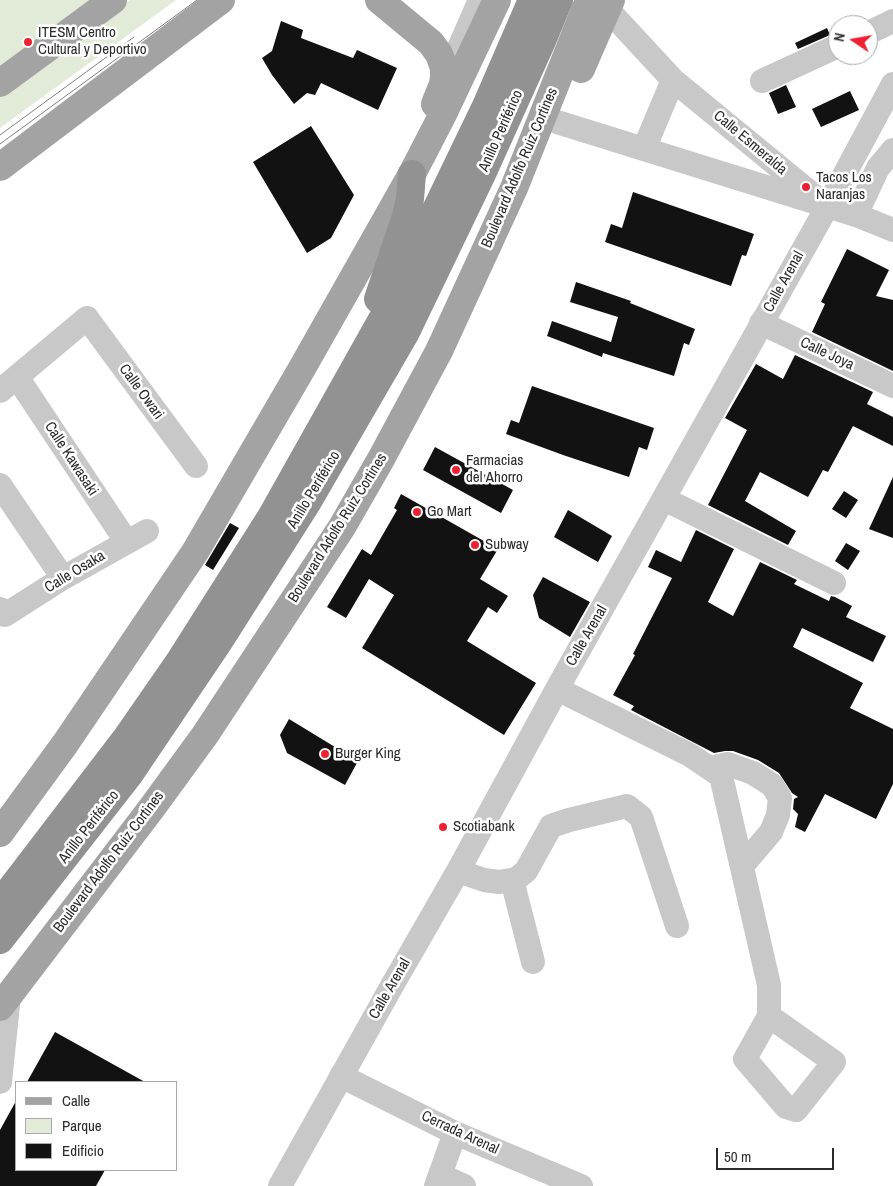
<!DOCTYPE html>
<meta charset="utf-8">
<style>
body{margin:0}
#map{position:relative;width:893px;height:1186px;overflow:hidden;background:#fff;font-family:"Archivo Narrow",sans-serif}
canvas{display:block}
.legend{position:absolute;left:15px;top:1081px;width:162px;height:90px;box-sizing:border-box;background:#fff;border:1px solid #aaa;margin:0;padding:6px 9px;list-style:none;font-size:15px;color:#2b2b2b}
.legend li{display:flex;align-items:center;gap:10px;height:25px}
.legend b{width:25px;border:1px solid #aaa}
.north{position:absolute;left:828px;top:15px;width:50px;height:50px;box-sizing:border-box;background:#fff;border:1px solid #aaa;border-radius:50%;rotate:282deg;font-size:14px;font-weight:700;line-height:20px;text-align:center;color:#2b2b2b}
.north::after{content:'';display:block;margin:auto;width:18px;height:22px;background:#ef2130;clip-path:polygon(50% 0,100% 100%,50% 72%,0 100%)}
.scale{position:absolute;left:716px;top:1148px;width:118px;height:22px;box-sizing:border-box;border:2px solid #2b2b2b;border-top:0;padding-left:6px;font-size:15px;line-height:18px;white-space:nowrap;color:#2b2b2b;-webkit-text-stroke:4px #fff;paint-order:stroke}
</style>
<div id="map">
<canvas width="893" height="1186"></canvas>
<ul class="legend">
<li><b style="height:6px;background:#a3a3a3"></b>Calle</li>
<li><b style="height:14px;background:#e2ebd7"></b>Parque</li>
<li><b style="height:14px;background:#121212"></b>Edificio</li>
</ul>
<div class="north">N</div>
<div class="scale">50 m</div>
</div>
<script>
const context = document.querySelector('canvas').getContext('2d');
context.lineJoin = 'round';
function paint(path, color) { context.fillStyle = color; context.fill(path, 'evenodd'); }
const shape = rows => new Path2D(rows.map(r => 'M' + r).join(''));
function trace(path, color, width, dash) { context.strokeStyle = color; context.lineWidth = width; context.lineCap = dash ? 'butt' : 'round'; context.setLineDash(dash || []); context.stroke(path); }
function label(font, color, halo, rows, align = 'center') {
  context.font = font + ' "Archivo Narrow",sans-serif'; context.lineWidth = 5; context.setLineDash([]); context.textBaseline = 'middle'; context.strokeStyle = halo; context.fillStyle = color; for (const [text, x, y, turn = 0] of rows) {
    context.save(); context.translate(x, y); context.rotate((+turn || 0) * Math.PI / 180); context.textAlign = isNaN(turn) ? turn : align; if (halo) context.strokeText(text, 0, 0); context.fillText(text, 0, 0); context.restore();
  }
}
paint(shape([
 [0,0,107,0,0,77],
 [130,0,176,0,0,128,0,94]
]), '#e2ebd7');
paint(shape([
 [281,21,303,30,301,38,353,58,357,50,397,68,378,110,321,83,315,95,307,93,294,104,272,75,262,58,272,51],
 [827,28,830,35,798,49,795,43],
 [786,85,796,107,778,114,769,93],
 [850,91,859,110,821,127,812,109],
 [311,126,354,195,331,238,307,253,253,162],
 [633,192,754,234,746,256,742,255,731,286,605,242,611,224,622,228],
 [847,249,889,270,876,296,893,300,893,371,812,332,825,304,821,302],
 [576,282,631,301,630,303,695,329,689,345,684,343,674,376,603,353,602,357,547,336,552,321,611,342,618,317,570,302],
 [795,355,873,392,867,404,893,417,893,446,853,426,828,472,823,470,808,497,760,472,745,501,796,531,788,545,708,505,747,430,725,418,756,364,783,379],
 [532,386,654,428,647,450,639,447,629,477,563,455,506,434,511,420,519,423],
 [435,447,513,490,501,513,423,470],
 [893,477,893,538,869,529],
 [844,491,858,500,846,518,832,509],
 [401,494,498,549,480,579,508,596,497,613,488,607,467,641,536,683,504,735,362,648,394,595,369,579,346,618,327,607,362,549,371,555,397,510,394,508],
 [568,510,612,536,598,562,554,537],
 [230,523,239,528,213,570,205,565],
 [696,530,734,549,708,602,733,616,760,562,797,580,794,584,829,601,831,596,835,597,852,606,846,617,886,636,873,662,802,628,793,647,863,683,850,708,893,729,893,784,876,819,825,794,805,832,795,827,798,814,793,809,794,799,798,797,792,793,779,773,758,760,733,751,725,751,714,753,631,710,634,706,613,695,635,655,633,654,672,578,648,567,656,550,681,562],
 [846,543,860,551,848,570,835,561],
 [543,577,590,602,570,637,539,618,533,595],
 [289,719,358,761,345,785,287,753,280,735],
 [55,1032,145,1082,27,1082],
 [16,1101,16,1170,105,1170,96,1186,0,1186,0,1130]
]), '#121212');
trace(shape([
 [599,0,673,80,818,199],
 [868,33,893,21],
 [762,81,838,46],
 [443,84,480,0],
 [557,122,856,215,893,230],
 [644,149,673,80],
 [856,215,878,168,893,150],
 [761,323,893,386],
 [17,377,126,541],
 [0,391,87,318,196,466],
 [0,485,63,578],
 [664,499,834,583],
 [0,609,5,615,63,578,147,531],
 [557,689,690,755,721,776,769,985,769,1016,745,1059,786,1107,796,1110,834,1062,769,1016],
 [710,768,728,764,753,773,772,785,780,798,778,815,771,832,742,866],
 [458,871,484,880,499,882,516,879,526,871,551,826,569,820,627,806,641,817,677,926],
 [512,880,533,962],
 [341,1076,455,1133,581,1186],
 [0,1082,9,995],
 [440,1175,464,1186],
 [280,1186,393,984,458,871,557,689,827,207,893,84],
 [436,1186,455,1133]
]), '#c8c8c8', 24);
trace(shape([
 [379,0,431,43,439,54,444,68,444,76,443,84,435,104],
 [581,69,611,0],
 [0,83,113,0],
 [0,167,221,0],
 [0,833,65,744,195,552,301,370,412,174,443,114,497,0],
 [0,1007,151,809,205,735,342,527,381,459,439,351,514,188,589,0]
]), '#a3a3a3', 28);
trace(shape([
 [378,299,406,216,410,199,412,174],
 [0,903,127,737,179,662,271,517,390,305,486,106,532,0],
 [0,940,129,775,218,643,307,503,406,332,482,174,542,41,559,0]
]), '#929292', 28);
trace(shape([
 [0,135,134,37],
 [0,144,197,0]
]), '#808080', 1);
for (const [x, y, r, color] of [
 [28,42,5,"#ef2130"],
 [806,187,5,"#ef2130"],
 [456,470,5,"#ef2130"],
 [417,512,5,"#ef2130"],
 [475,545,5,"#ef2130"],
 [325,754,5,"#ef2130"],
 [443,827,5,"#ef2130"]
]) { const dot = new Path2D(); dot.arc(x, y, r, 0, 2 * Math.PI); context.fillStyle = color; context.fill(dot); trace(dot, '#fff', 2); }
label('15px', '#2b2b2b', '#fff', [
 ["ITESM Centro",38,33],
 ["Cultural y Deportivo",38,50],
 ["Tacos Los",816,178],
 ["Naranjas",816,195],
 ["Farmacias",466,461],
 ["del Ahorro",466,478],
 ["Go Mart",427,512],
 ["Subway",485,545],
 ["Burger King",335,754],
 ["Scotiabank",453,827]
], 'left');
label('15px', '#2b2b2b', '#fff', [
 ["Anillo Periférico",501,131,-66],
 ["Calle Esmeralda",750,143,40],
 ["Boulevard Adolfo Ruiz Cortines",520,168,-67],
 ["Calle Arenal",784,282,-61],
 ["Calle Joya",827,354,25],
 ["Calle Owari",141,392,54],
 ["Calle Kawasaki",71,459,57],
 ["Anillo Periférico",314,490,-59],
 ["Boulevard Adolfo Ruiz Cortines",338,528,-58],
 ["Calle Osaka",75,572,-31],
 ["Calle Arenal",587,636,-60],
 ["Anillo Periférico",89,827,-52],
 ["Boulevard Adolfo Ruiz Cortines",109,862,-53],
 ["Calle Arenal",390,989,-60],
 ["Cerrada Arenal",460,1133,25]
]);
</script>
